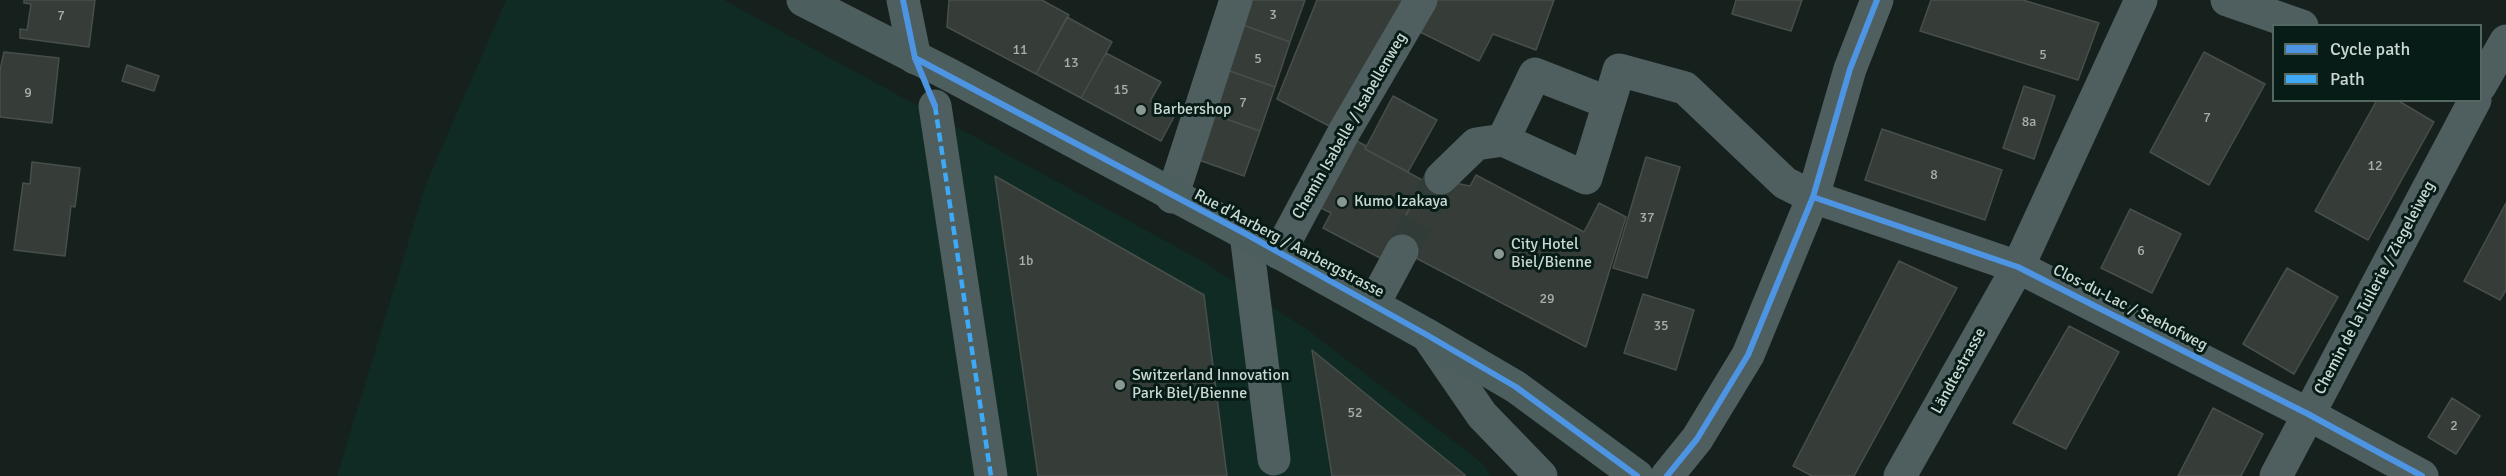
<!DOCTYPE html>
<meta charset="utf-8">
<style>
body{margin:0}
#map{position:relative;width:2506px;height:476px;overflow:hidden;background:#16211e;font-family:Signika,sans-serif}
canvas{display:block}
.legend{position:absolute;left:2272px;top:24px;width:210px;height:78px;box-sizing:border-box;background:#071c16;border:2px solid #556761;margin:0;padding:8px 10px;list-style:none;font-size:18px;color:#cad7d2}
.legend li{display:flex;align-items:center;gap:12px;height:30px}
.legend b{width:30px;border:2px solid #556761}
</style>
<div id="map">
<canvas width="2506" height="476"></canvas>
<ul class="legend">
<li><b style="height:8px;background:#4d94e3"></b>Cycle path</li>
<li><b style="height:8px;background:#3fa9f5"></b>Path</li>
</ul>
</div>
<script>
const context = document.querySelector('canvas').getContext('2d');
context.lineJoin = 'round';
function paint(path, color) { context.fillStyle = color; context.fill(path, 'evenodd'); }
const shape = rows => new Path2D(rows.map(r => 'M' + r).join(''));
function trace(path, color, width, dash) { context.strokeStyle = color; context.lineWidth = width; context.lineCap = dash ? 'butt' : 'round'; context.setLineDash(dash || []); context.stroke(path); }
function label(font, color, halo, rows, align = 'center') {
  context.font = font + ' Signika,sans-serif'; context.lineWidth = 6; context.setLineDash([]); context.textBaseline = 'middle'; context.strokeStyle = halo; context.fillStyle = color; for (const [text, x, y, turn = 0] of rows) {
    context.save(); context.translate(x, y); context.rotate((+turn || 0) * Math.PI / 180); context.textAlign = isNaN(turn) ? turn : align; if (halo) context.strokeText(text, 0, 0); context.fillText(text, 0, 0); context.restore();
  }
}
paint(shape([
 [506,0,724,0,1204,262,1309,331,1482,463,1491,476,337,476,426,184]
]), '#102b24');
const building = shape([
 [24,0,95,0,89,47,20,38,20,29,27,30,31,4,24,3,24,0],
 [949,0,1042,0,1069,15,1036,74,947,27,949,0],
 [1251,0,1305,0,1290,42,1243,25,1251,0],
 [1317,0,1406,0,1335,129,1277,99,1317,0],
 [1434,0,1554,0,1536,50,1493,34,1479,61,1418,31,1434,0],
 [1736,0,1802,0,1791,31,1732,14,1736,0],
 [1931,0,2023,0,2099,23,2078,80,1920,31,1931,0],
 [1067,17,1112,42,1081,98,1036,74,1067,17],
 [1243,25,1290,42,1275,87,1227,70,1243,25],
 [4,52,59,58,52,123,0,117,0,70,4,52],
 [2204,52,2265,84,2209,185,2150,152,2204,52],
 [1106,53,1161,82,1150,101,1175,115,1161,141,1081,98,1106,53],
 [127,65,159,76,154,91,122,81,127,65],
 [1227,70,1275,87,1260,131,1212,114,1227,70],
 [2024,86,2055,96,2034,159,2003,148,2024,86],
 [1393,96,1437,120,1408,172,1365,149,1393,96],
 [2377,100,2397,100,2434,122,2368,240,2315,211,2377,100],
 [1212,114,1260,131,1244,176,1196,159,1212,114],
 [1882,129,2002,170,1985,220,1865,180,1882,129],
 [1355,140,1366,146,1365,149,1424,181,1382,259,1323,228,1331,213,1319,207,1355,140],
 [1646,157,1680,167,1647,278,1613,268,1646,157],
 [32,162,80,168,75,207,71,206,65,256,14,250,23,183,30,184,32,162],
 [1429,171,1450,182,1470,186,1476,175,1584,232,1599,203,1626,217,1586,347,1391,245,1429,171],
 [995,176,1204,295,1227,476,1038,476,995,176],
 [2506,203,2506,290,2500,300,2464,281,2506,203],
 [2130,209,2181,234,2152,293,2101,268,2130,209],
 [1899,261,1957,288,1854,476,1812,476,1793,466,1899,261],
 [2287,268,2338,297,2294,374,2243,344,2287,268],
 [1643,294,1694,310,1676,370,1624,353,1643,294],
 [2069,326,2119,352,2066,449,2013,423,2069,326],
 [1312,350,1465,475,1465,476,1332,476,1312,350],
 [2452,398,2480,416,2456,454,2428,437,2452,398],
 [2213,408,2263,434,2241,476,2178,476,2213,408]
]);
paint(building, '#363d39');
trace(building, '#484f4b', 1.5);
trace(shape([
 [1402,251,1441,178]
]), '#313c39', 33, [33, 16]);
trace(shape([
 [903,0,915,58],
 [2227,0,2302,26],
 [2480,86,2506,41],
 [1609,103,1586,178,1503,140,1535,74,1609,103,1619,70,1685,88,1785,183,1813,197,2018,267,2308,414,2422,476],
 [935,106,991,476],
 [1441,178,1476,144,1503,140],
 [1172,197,1236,0],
 [1246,234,1274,459],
 [1279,253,1344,132,1421,0],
 [1373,305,1402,251],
 [1427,335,1482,415,1541,476],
 [1667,476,1697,439,1748,355,1813,197,1850,69,1877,0],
 [1900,476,2018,267,2141,0],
 [2276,476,2475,100]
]), '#4f5e5f', 33);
trace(shape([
 [803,0,950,75,1246,234,1427,335,1516,387,1637,476]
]), '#4c5e5e', 33);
trace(shape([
 [935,106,991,476]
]), '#3fa9f5', 4.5, [9, 4.5]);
trace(shape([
 [903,0,915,58,935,106],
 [915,58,1246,234,1427,335,1516,387,1637,476],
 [1813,197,2018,267,2308,414,2422,476],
 [1667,476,1697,439,1748,355,1813,197,1850,69,1877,0]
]), '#4d94e3', 6);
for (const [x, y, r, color] of [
 [1141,110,6,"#8b9793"],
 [1342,202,6,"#8b9793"],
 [1499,254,6,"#8b9793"],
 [1120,385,6,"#8b9793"]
]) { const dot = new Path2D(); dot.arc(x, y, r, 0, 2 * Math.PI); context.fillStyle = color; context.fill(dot); trace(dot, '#071c16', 2); }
label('14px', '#a5b0ac', null, [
 ["3",1273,15],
 ["7",61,16],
 ["11",1020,50],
 ["5",2043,55],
 ["5",1258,59],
 ["13",1071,63],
 ["15",1121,90],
 ["9",28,93],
 ["7",1243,103],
 ["7",2207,118],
 ["8a",2029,122],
 ["12",2375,166],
 ["8",1934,175],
 ["37",1647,218],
 ["6",2141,251],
 ["1b",1026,261],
 ["29",1547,299],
 ["35",1661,326],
 ["52",1355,413],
 ["2",2454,426]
]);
label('16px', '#cad7d2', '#071c16', [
 ["Barbershop",1153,110],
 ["Kumo Izakaya",1354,202],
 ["City Hotel",1511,245],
 ["Biel/Bienne",1511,263],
 ["Switzerland Innovation",1132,376],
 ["Park Biel/Bienne",1132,394]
], 'left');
label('16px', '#cad7d2', '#071c16', [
 ["Chemin Isabelle / Isabellenweg",1350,126,-60],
 ["Rue d'Aarberg / Aarbergstrasse",1289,244,28],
 ["Chemin de la Tuilerie / Ziegeleiweg",2375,288,-62],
 ["Clos-du-Lac / Seehofweg",2130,308,27],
 ["Ländtestrasse",1959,371,-61]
]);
</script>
